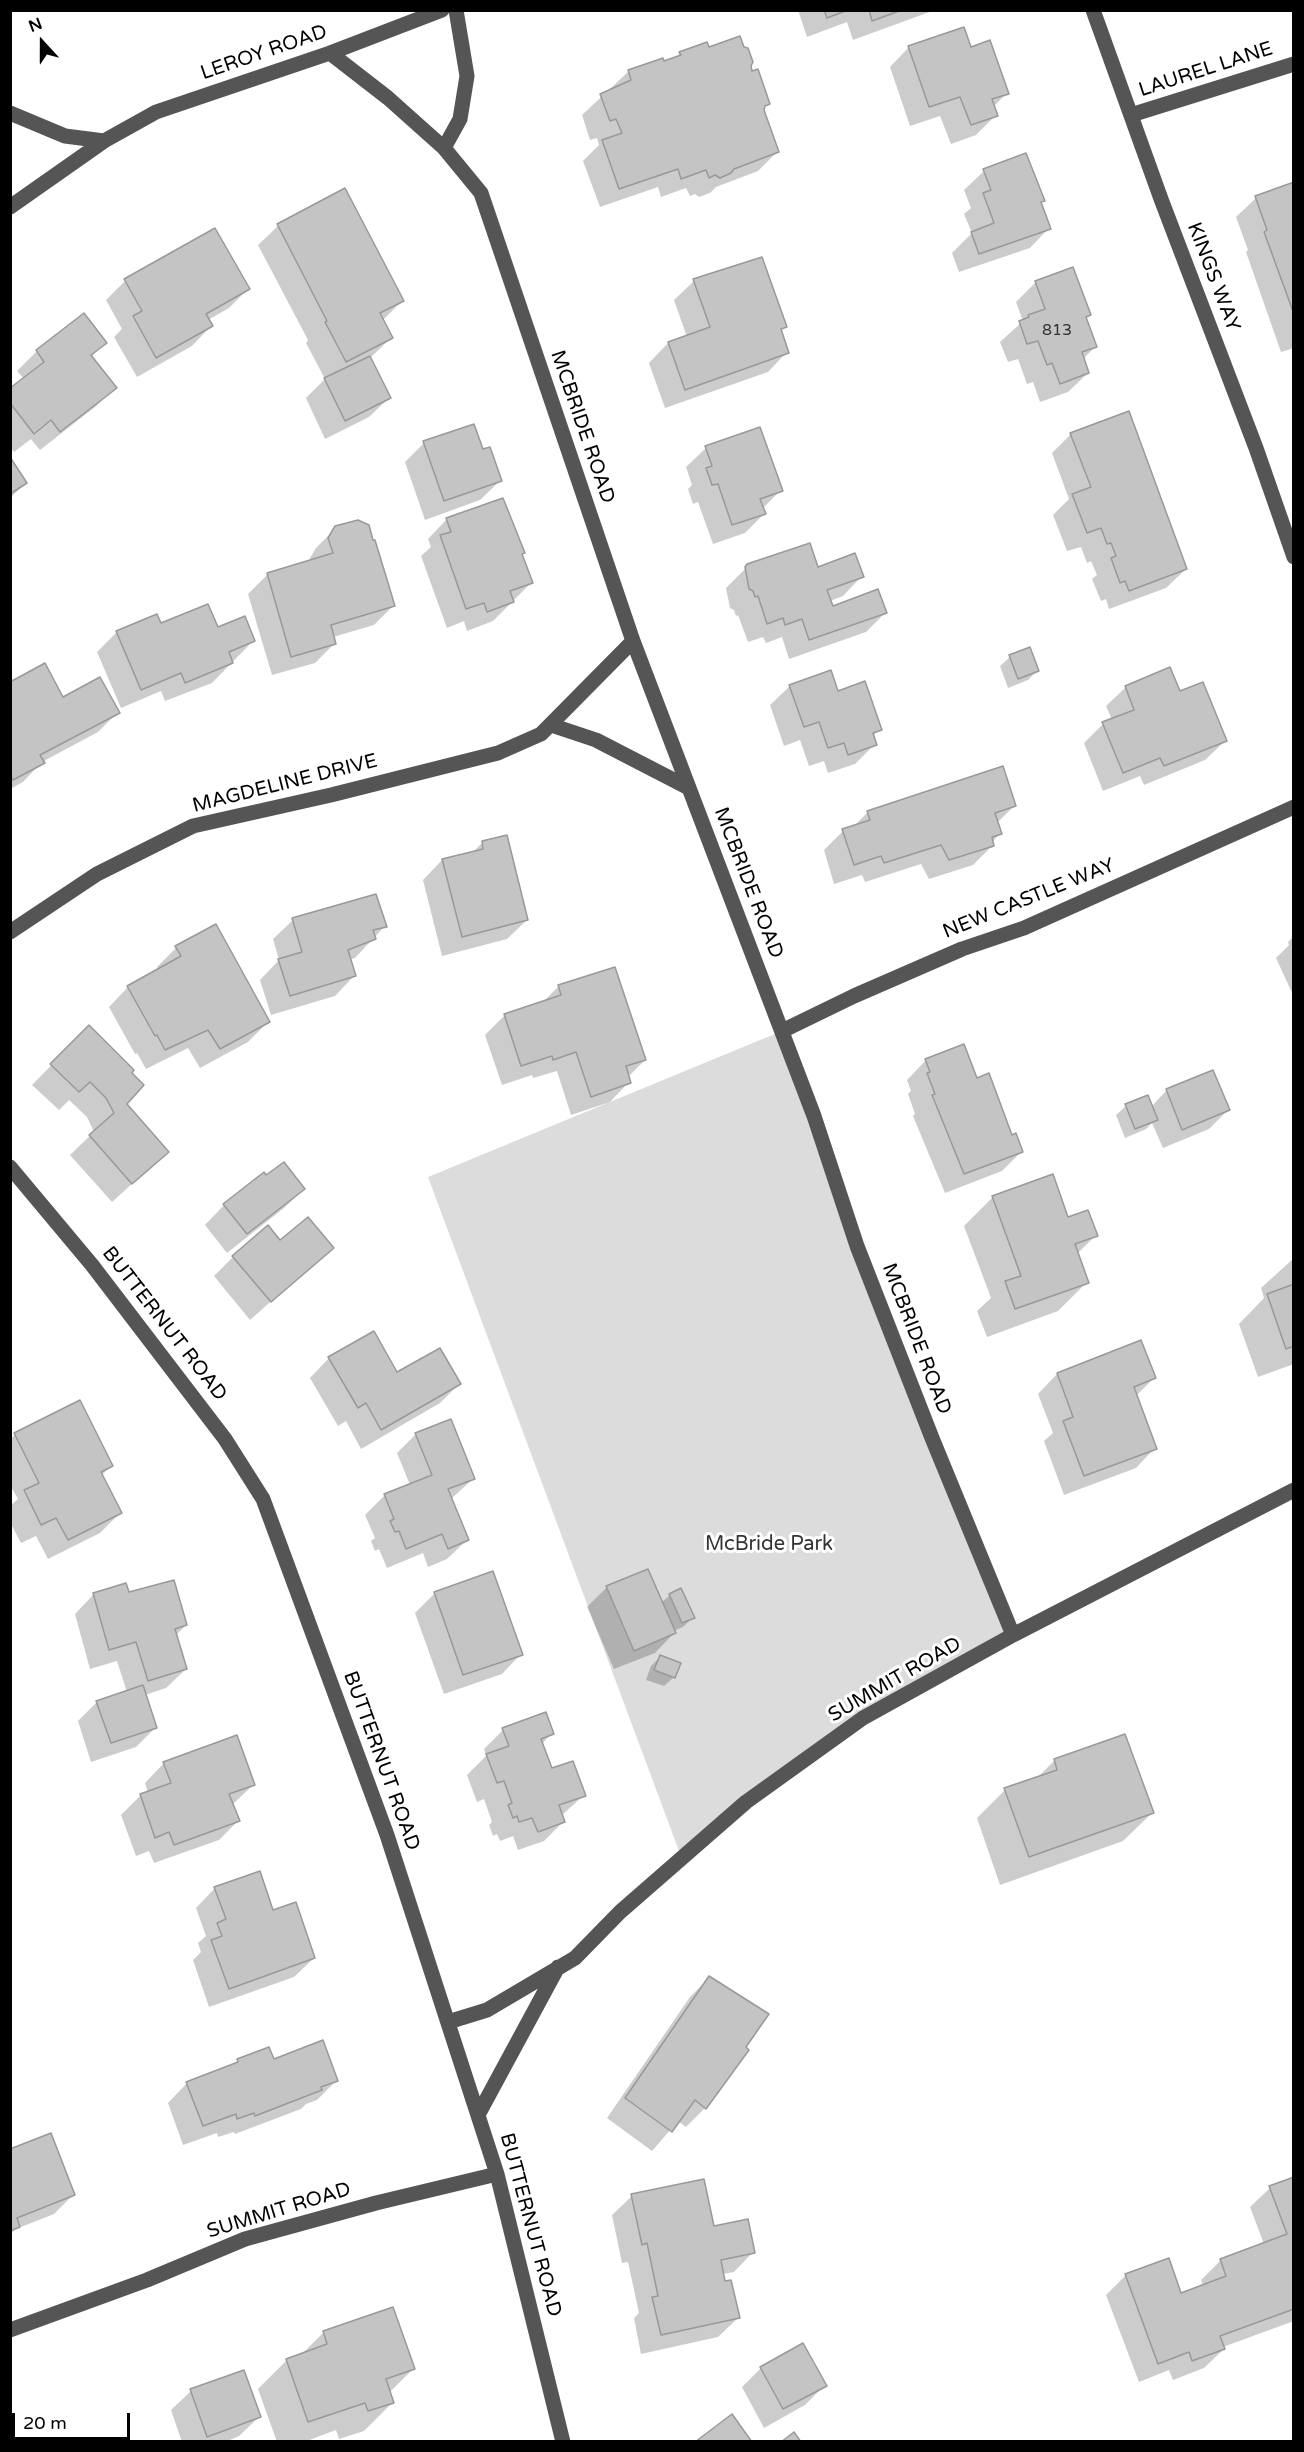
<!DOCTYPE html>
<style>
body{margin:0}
#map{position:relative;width:1304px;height:2452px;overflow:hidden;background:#fff;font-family:"Varela Round",sans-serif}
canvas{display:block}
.frame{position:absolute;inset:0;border:12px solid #000;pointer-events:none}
.north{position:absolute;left:12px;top:12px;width:60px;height:60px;-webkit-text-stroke:4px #fff;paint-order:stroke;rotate:339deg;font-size:16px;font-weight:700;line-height:24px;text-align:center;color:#000}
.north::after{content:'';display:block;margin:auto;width:21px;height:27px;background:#000;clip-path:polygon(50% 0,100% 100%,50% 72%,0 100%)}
.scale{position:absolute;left:12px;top:2413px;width:118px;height:27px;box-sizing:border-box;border:3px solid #000;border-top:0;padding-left:8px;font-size:18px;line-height:21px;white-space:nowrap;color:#000;-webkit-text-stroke:4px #fff;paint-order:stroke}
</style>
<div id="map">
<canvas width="1304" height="2452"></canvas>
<div class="frame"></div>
<div class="north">N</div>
<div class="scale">20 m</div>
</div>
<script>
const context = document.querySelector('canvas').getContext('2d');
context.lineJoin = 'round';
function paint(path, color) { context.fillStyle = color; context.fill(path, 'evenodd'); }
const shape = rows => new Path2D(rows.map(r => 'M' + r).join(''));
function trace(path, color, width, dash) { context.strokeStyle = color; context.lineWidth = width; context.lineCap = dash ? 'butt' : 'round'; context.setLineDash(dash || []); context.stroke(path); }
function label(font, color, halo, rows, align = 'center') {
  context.font = font + ' "Varela Round",sans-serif'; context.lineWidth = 6; context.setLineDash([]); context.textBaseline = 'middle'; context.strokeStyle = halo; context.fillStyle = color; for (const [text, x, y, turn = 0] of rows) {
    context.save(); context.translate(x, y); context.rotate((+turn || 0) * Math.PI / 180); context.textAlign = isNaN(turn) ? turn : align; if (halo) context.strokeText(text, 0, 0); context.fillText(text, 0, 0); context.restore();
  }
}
paint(shape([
 [782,1031,1013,1635,863,1718,682,1859,428,1177]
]), '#dcdcdc');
paint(shape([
 [798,10,935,10,853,40,847,22,807,37],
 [909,47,970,49,1007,93,993,107,996,115,976,135,951,144,940,116,910,126,890,67],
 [708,49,749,66,768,104,763,109,777,152,758,171,716,187,710,193,699,197,695,194,690,196,686,188,661,197,658,187,600,207,583,161,599,145,597,138,590,140,582,115,629,71,675,59,680,53],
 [1026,155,1043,200,1040,204,1049,228,1030,248,959,272,952,253,972,233,964,214,971,208,964,190,984,171],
 [1294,184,1294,348,1281,352,1246,252,1248,250,1236,217,1256,198],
 [344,190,402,301,382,321,391,338,370,358,389,398,369,417,325,439,306,398,325,379,306,343,308,340,258,245,278,226],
 [746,262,785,327,780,332,787,352,768,372,665,408,649,363,668,343,687,337,674,300,694,281],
 [125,281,248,289,229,308,208,320,211,326,192,346,137,377,114,337,122,329,106,300],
 [1036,282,1089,315,1085,319,1095,347,1083,359,1088,373,1068,392,1040,402,1033,382,1027,384,1018,359,1008,362,1000,342,1023,321,1016,302],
 [105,343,91,357,115,388,95,407,40,450,31,439,14,452,10,447,10,390,24,379,17,371,37,351],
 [1071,434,1186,569,1166,588,1109,609,1106,599,1101,601,1092,579,1097,575,1091,561,1087,563,1081,547,1067,551,1053,515,1069,499,1052,453],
 [424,443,482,451,500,481,480,500,425,520,405,462],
 [706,448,781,490,762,509,764,514,745,533,713,544,698,502,693,504,688,489,692,485,686,467],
 [10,460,26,483,10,498],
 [447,519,521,555,531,583,493,621,467,631,464,621,447,628,421,556,431,547,428,539],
 [336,528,393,606,374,625,333,637,335,643,315,663,272,675,248,594,268,574,310,561,310,558,316,548],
 [748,566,818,569,862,576,843,596,830,601,832,608,885,613,866,632,789,659,782,637,766,643,763,637,748,642,738,615,736,616,734,610,730,608,726,588],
 [160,625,217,629,253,641,212,683,165,701,161,691,121,708,97,652,117,632],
 [1010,657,1037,671,1028,680,1008,688,1000,666],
 [10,683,62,699,118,712,98,732,42,762,23,782,10,789],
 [790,686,837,693,880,729,872,737,875,744,855,764,828,773,824,761,809,766,800,740,784,746,770,705],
 [1126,687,1179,693,1225,741,1205,760,1144,785,1140,776,1103,791,1084,743,1103,724,1112,720,1106,706],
 [1014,806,997,823,1001,833,992,842,993,845,973,865,929,879,921,864,865,882,862,875,834,884,824,850,843,831,852,828,868,812],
 [482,843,527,920,507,939,442,956,423,880,442,860,472,853],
 [293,920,385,926,355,958,349,960,354,976,335,996,271,1015,260,980,279,960,273,939],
 [1294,936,1294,995,1293,995,1276,958,1289,945,1288,942],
 [176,948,268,1022,248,1042,200,1068,188,1048,146,1069,137,1053,135,1054,109,1007,128,987,158,970,157,967],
 [614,969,645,1060,628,1077,629,1082,610,1102,571,1115,557,1071,533,1078,532,1075,502,1085,485,1035,505,1015,542,1003,558,987],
 [89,1027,125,1104,167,1152,112,1202,70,1155,94,1132,87,1117,69,1100,59,1110,32,1085],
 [926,1060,976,1080,1022,1151,1002,1171,945,1193,913,1116,915,1114,908,1094,911,1091,907,1080],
 [1213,1072,1229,1109,1209,1129,1163,1148,1152,1123,1146,1129,1125,1138,1116,1115,1126,1106,1147,1097,1151,1107,1166,1091],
 [304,1189,284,1208,227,1253,205,1225,224,1205],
 [993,1197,1067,1219,1096,1235,1077,1254,1087,1282,1058,1311,987,1337,977,1311,991,1298,964,1226],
 [280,1242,332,1247,250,1320,214,1276,233,1257],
 [1294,1258,1294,1364,1258,1377,1239,1324,1264,1298,1261,1288],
 [329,1358,396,1374,459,1384,440,1403,361,1449,346,1421,338,1426,310,1378],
 [1057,1374,1154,1378,1136,1396,1155,1448,1136,1468,1064,1495,1044,1441,1053,1433,1038,1394],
 [416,1434,474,1478,451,1499,467,1540,447,1559,428,1567,423,1553,387,1568,379,1549,375,1551,371,1541,375,1538,365,1515,385,1495,410,1485,397,1453],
 [15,1435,111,1466,101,1476,120,1513,100,1533,48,1559,36,1536,21,1543,10,1522,10,1506,18,1499,10,1485,10,1439],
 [492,1573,521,1654,502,1674,444,1694,415,1613,434,1594],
 [607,1587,661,1603,670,1595,693,1617,683,1627,673,1631,674,1633,655,1653,614,1669,587,1607],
 [94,1594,128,1594,186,1625,176,1635,186,1669,166,1688,145,1695,155,1728,136,1747,91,1762,78,1721,97,1702,127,1692,117,1661,90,1669,75,1614],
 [660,1657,674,1677,664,1686,646,1680,651,1666],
 [503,1730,552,1733,541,1745,552,1770,584,1795,561,1816,563,1822,544,1841,518,1850,513,1836,500,1841,497,1834,493,1836,489,1825,492,1822,484,1799,477,1802,467,1775,486,1756,484,1749],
 [1055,1760,1152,1813,1123,1841,1000,1885,977,1818,1005,1790,1036,1779],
 [164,1763,253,1785,232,1805,238,1821,219,1840,154,1863,149,1851,136,1856,121,1815,141,1795,148,1793,145,1783],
 [215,1888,272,1912,314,1958,294,1977,209,2007,193,1960,201,1952,198,1943,206,1936,196,1908],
 [709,1978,705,2108,686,2127,678,2121,652,2151,607,2118,690,1997],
 [238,2060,273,2061,336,2081,317,2100,306,2104,301,2109,235,2134,234,2132,218,2137,217,2133,183,2145,168,2103,187,2083,233,2066],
 [10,2150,73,2195,54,2214,16,2229,10,2234],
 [1294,2179,1294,2321,1223,2347,1224,2349,1204,2368,1173,2380,1169,2370,1139,2382,1106,2295,1126,2275,1181,2294,1203,2285,1201,2280,1221,2260,1264,2244,1250,2207,1270,2188],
 [632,2196,753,2252,734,2272,722,2274,738,2318,718,2337,641,2354,634,2318,639,2313,628,2262,622,2263,612,2215],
 [324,2332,413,2369,389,2393,393,2402,364,2431,339,2439,336,2430,304,2442,277,2442,258,2389,287,2360,301,2355],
 [761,2368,825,2385,805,2405,764,2428,742,2387],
 [191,2391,259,2417,239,2436,225,2442,182,2442,171,2410]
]), '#0003');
const building = shape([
 [824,10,848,10,827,18,824,10],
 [869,10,902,10,872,21,869,10],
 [964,27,971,47,990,40,1009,94,992,99,998,116,971,125,960,97,929,107,908,46,964,27],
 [740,36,744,47,748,48,753,62,751,66,752,71,758,69,770,104,765,106,764,110,779,152,734,169,731,173,720,178,715,175,709,178,706,170,681,179,678,169,619,189,602,140,622,133,616,119,610,121,600,94,631,80,628,70,663,58,664,61,681,55,679,52,707,42,709,47,740,36],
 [1026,153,1045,201,1041,202,1051,229,979,254,971,232,994,223,983,193,991,190,983,169,1026,153],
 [1294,182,1294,314,1264,232,1267,230,1255,196,1294,182],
 [345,188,404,301,380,313,393,338,346,362,325,322,327,321,277,224,345,188],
 [215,228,250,289,206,314,213,326,156,358,133,316,142,311,124,279,215,228],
 [762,257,787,327,781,329,789,353,685,390,668,342,710,327,693,279,762,257],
 [1073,267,1091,315,1086,317,1097,347,1082,352,1089,373,1060,384,1052,363,1047,365,1038,341,1027,344,1019,321,1029,317,1028,315,1045,309,1035,281,1073,267],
 [84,313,107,343,91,355,117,388,60,432,51,420,34,434,10,403,10,388,44,362,36,350,84,313],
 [370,356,391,398,345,421,324,378,370,356],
 [1129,411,1187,569,1129,591,1125,581,1120,583,1111,558,1116,556,1111,543,1107,544,1101,528,1087,533,1072,494,1091,487,1070,433,1129,411],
 [474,424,483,449,490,447,502,481,444,501,423,441,474,424],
 [760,427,783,491,760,499,766,514,732,525,718,484,712,485,706,468,712,466,705,446,760,427],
 [10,457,27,483,10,494,10,457],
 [503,498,525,553,522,554,533,583,510,591,514,602,487,612,484,603,466,609,440,535,451,532,446,518,503,498],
 [358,520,369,525,373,540,375,540,395,606,331,625,336,644,291,657,267,573,333,553,328,538,335,526,358,520],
 [810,543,818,567,855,553,864,577,827,590,833,606,878,589,887,613,809,640,802,619,785,625,783,618,767,624,758,596,755,597,753,591,749,589,745,567,747,564,810,543],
 [208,604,218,627,245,616,255,641,229,652,233,663,185,683,181,673,141,690,116,631,157,614,161,623,208,604],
 [1030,647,1039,671,1018,679,1009,655,1030,647],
 [45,663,63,697,100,677,120,713,40,755,45,763,13,780,10,775,10,682,45,663],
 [1170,667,1180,691,1203,682,1227,741,1164,766,1160,758,1123,773,1102,722,1134,710,1125,686,1170,667],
 [831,670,838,691,865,681,882,730,873,733,877,745,848,755,844,743,828,748,819,722,804,727,789,685,831,670],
 [1003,766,1016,806,995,813,1002,834,992,837,994,846,949,860,941,845,884,863,881,856,854,865,842,829,870,820,867,811,1003,766],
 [507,835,528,920,462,937,442,859,483,849,482,841,507,835],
 [376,894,387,927,373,930,376,939,348,950,356,976,290,996,278,959,302,952,292,918,376,894],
 [216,924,270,1022,220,1049,208,1030,165,1050,157,1035,155,1036,127,986,181,956,175,946,216,924],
 [615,967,646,1060,626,1066,631,1083,591,1097,576,1052,553,1060,552,1056,521,1066,504,1014,561,995,558,985,615,967],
 [89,1025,134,1070,132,1073,144,1085,127,1104,169,1152,132,1184,89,1135,114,1113,106,1098,90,1082,79,1092,50,1064,89,1025],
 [964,1044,977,1078,989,1073,1012,1135,1016,1133,1023,1152,964,1174,932,1095,935,1094,927,1073,930,1072,925,1059,964,1044],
 [1213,1070,1230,1110,1182,1130,1166,1089,1213,1070],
 [1148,1095,1158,1120,1135,1129,1125,1104,1148,1095],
 [284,1162,305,1189,247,1234,223,1204,264,1172,266,1175,284,1162],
 [1053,1174,1068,1217,1088,1210,1098,1236,1075,1244,1089,1283,1015,1309,1005,1281,1021,1276,992,1196,1053,1174],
 [308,1217,334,1248,271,1302,232,1256,268,1225,280,1240,308,1217],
 [1294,1284,1294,1346,1286,1349,1267,1294,1294,1284],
 [374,1331,397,1372,440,1348,461,1384,381,1430,366,1403,358,1408,328,1357,374,1331],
 [1141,1340,1156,1378,1134,1387,1157,1449,1084,1476,1063,1421,1073,1417,1057,1373,1141,1340],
 [80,1400,113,1466,101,1472,122,1513,68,1540,56,1518,41,1525,24,1490,39,1483,14,1433,80,1400],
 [451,1419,475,1479,448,1489,469,1540,448,1549,442,1534,406,1549,399,1531,395,1532,390,1521,394,1519,384,1494,432,1475,415,1433,451,1419],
 [648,1569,676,1633,634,1651,606,1586,648,1569],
 [493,1571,523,1655,463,1675,434,1592,493,1571],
 [174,1580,187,1625,175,1629,187,1669,148,1681,136,1642,109,1650,93,1593,126,1583,129,1592,174,1580],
 [681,1588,695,1618,682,1623,669,1594,681,1588],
 [660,1655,681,1663,675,1678,654,1670,660,1655],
 [143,1685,157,1728,111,1743,96,1701,143,1685],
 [546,1712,554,1734,541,1739,552,1768,573,1761,586,1796,559,1805,565,1822,538,1832,532,1818,519,1822,517,1816,513,1818,508,1805,512,1803,504,1781,497,1783,486,1754,509,1746,502,1728,546,1712],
 [1125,1734,1154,1813,1029,1857,1004,1788,1057,1770,1054,1759,1125,1734],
 [237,1735,255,1785,229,1794,240,1821,174,1845,169,1832,155,1838,140,1794,171,1783,163,1762,237,1735],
 [260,1871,273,1910,296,1902,315,1958,229,1989,211,1940,222,1936,217,1923,226,1919,214,1887,260,1871],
 [709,1976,769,2014,746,2047,749,2050,706,2109,695,2100,672,2132,625,2098,709,1976],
 [323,2040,338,2081,321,2087,322,2090,255,2116,254,2113,237,2119,236,2114,203,2126,186,2082,238,2062,237,2059,269,2047,274,2059,323,2040],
 [51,2133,75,2195,17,2218,20,2227,10,2231,10,2149,51,2133],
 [1294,2177,1294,2309,1220,2336,1225,2349,1192,2361,1189,2352,1158,2364,1125,2274,1169,2258,1181,2293,1226,2276,1220,2259,1287,2234,1269,2186,1294,2177],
 [704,2179,714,2226,748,2219,755,2253,721,2260,725,2281,731,2280,740,2318,661,2335,652,2297,658,2296,647,2243,642,2245,631,2194,704,2179],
 [393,2307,415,2369,386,2379,394,2403,368,2411,365,2403,308,2422,286,2359,327,2344,323,2331,393,2307],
 [803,2343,827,2386,783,2409,760,2367,803,2343],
 [244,2370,261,2417,207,2437,190,2389,244,2370],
 [732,2414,752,2442,695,2442,732,2414],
 [794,2432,801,2442,781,2442,794,2432]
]);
paint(building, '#c4c4c4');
trace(building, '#999', 1.5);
trace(shape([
 [1093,10,1161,199,1256,448,1294,557],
 [330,53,388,98,444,148,481,193,633,641,814,1116,857,1246,932,1438,1013,1635],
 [10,113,65,136,104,141],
 [1131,115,1294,64],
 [444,148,460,119,467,76,456,10],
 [10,207,104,141,156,112,330,53,442,10],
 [551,725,596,740,689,788],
 [10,932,97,874,193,826,331,795,498,753,541,734,633,641],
 [782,1031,854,996,962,949,1024,928,1294,807],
 [10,1167,92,1265,225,1439,263,1499,387,1835,497,2174,563,2442],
 [448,2022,487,2010,575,1958,620,1912,746,1802,863,1718,1013,1635,1294,1490],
 [478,2115,558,1967],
 [10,2330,147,2280,245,2239,376,2203,497,2174]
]), '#555', 15);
label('16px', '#313131', null, [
 ["813",1057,331]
]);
label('20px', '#000', '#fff', [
 ["LEROY ROAD",264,53,-19],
 ["LAUREL LANE",1206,70,-18],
 ["KINGS WAY",1213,277,69],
 ["MCBRIDE ROAD",582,427,71],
 ["MAGDELINE DRIVE",285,784,-14],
 ["MCBRIDE ROAD",748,883,69],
 ["NEW CASTLE WAY",1029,899,-22],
 ["BUTTERNUT ROAD",164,1324,52],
 ["MCBRIDE ROAD",916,1339,69],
 ["SUMMIT ROAD",895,1680,-30],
 ["BUTTERNUT ROAD",381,1761,70],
 ["SUMMIT ROAD",279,2211,-17],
 ["BUTTERNUT ROAD",530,2225,75]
]);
label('20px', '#333', '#fff', [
 ["McBride Park",769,1545]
]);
</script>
